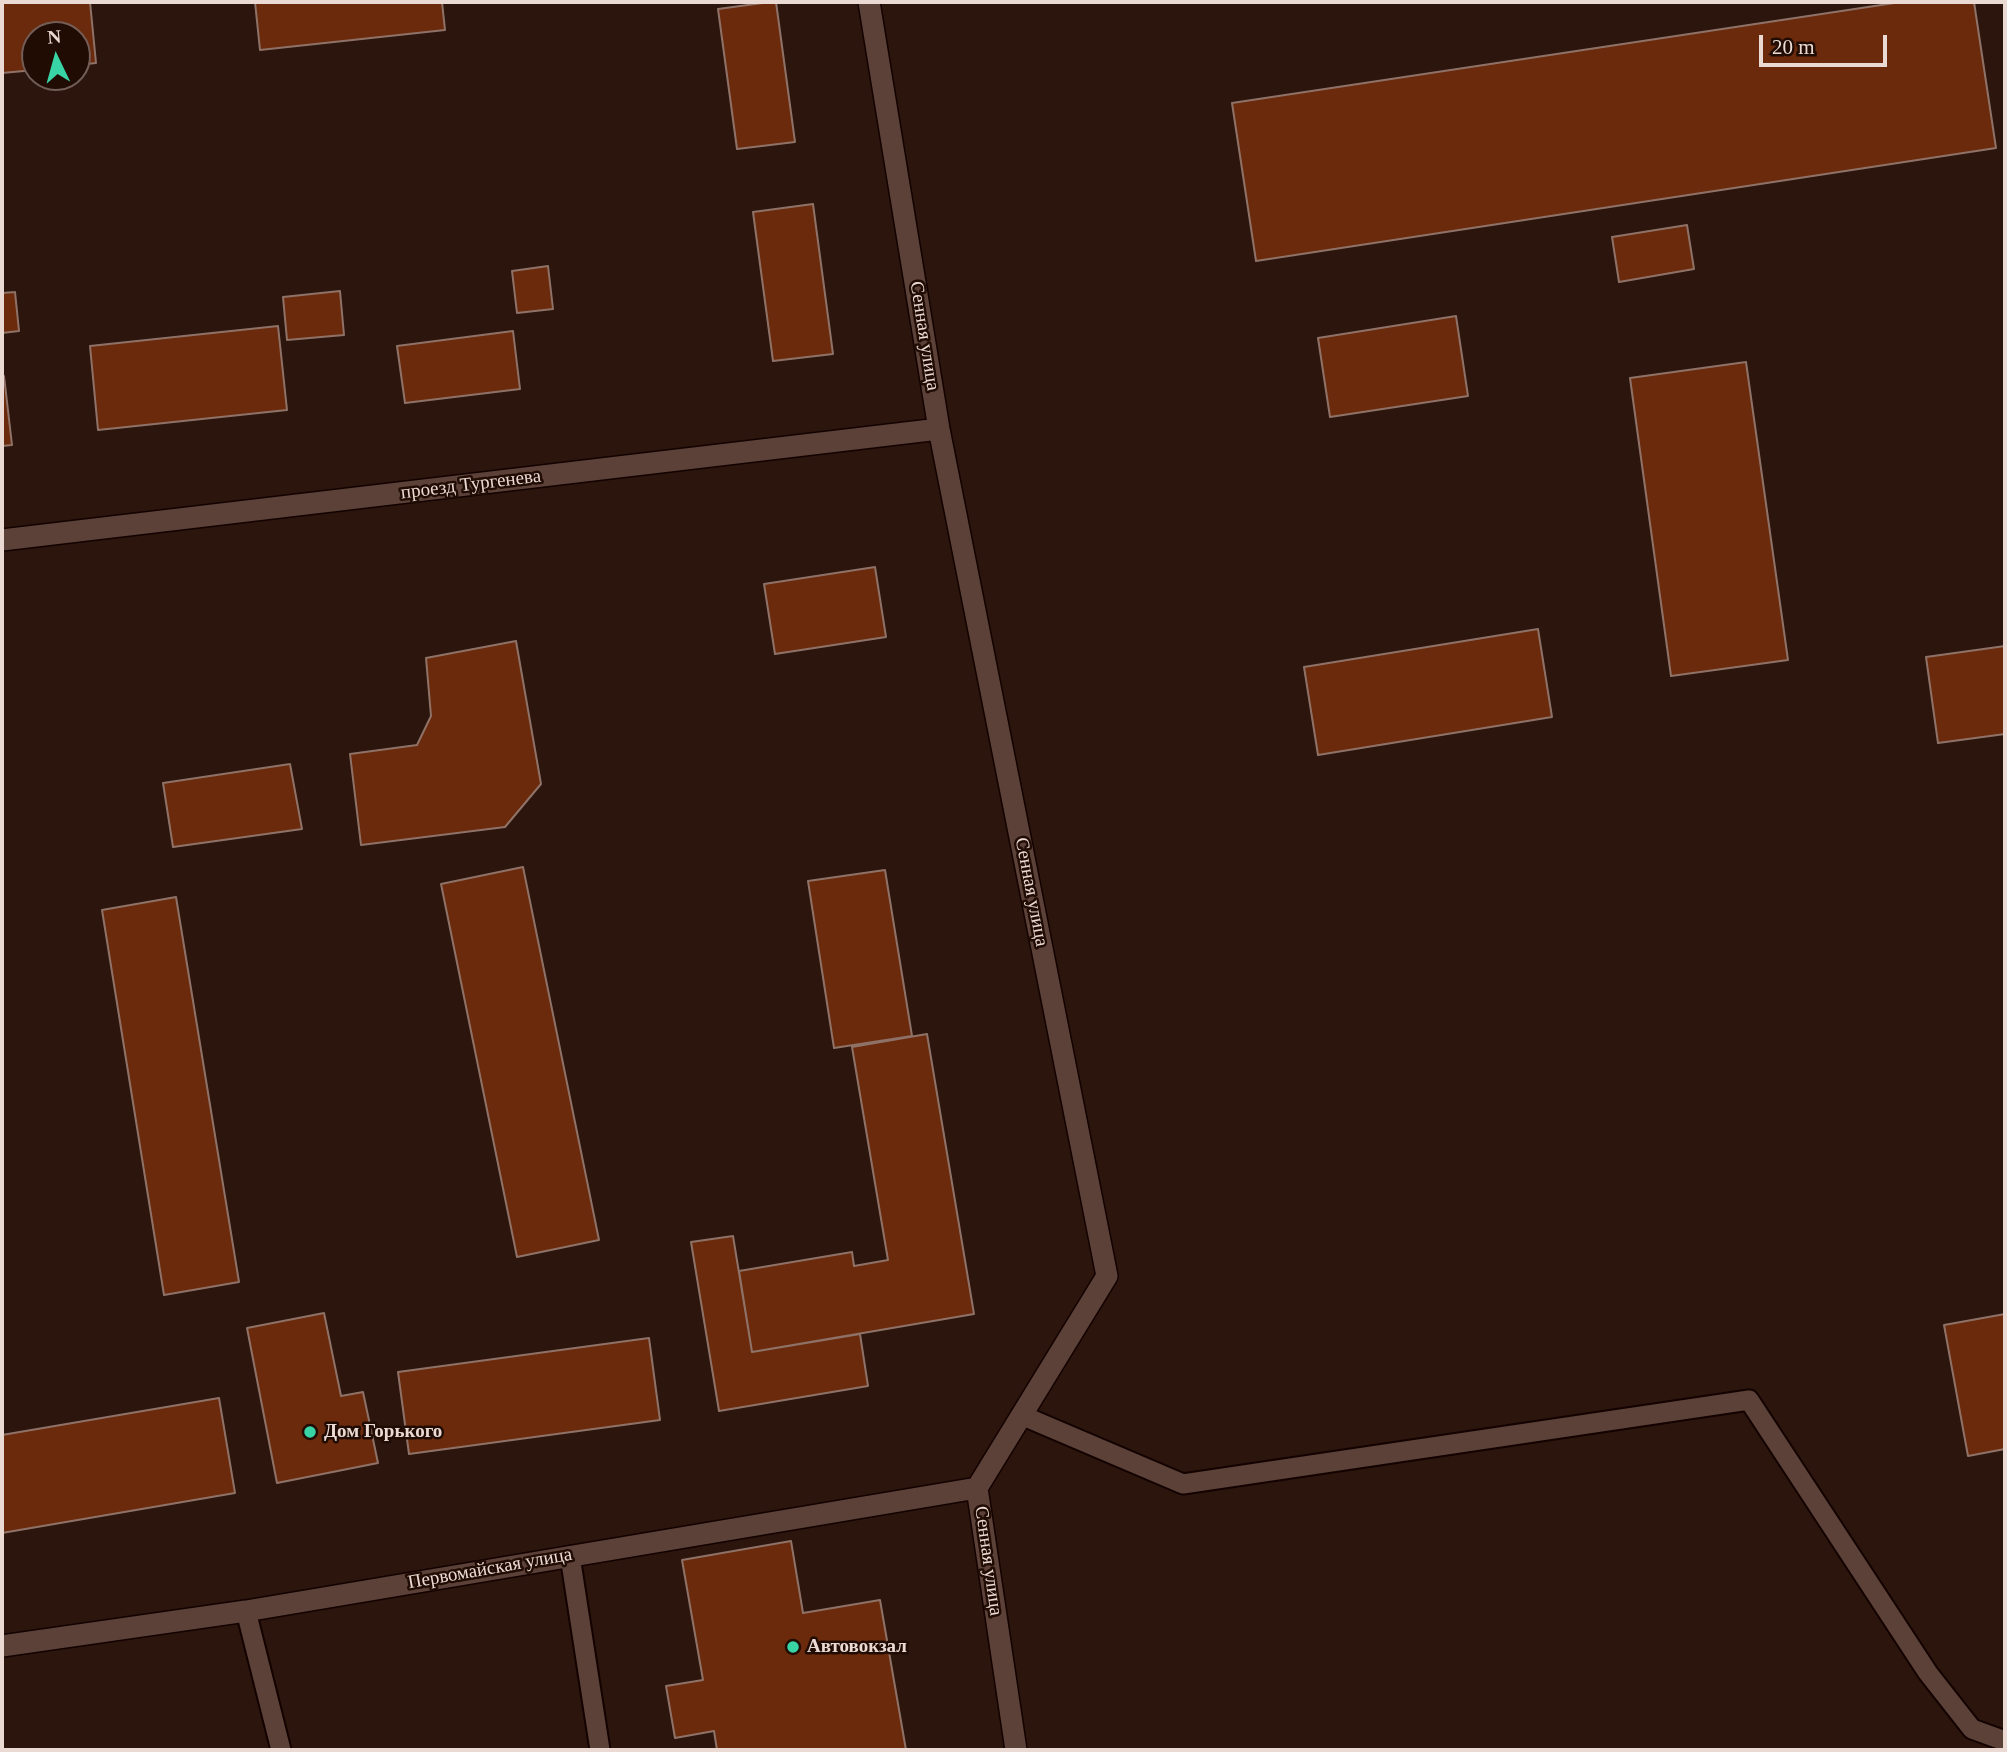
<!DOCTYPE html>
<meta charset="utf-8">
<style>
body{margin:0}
#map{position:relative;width:2007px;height:1752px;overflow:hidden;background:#2c150c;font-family:Georgia,serif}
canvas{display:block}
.frame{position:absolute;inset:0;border:4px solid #ebdad4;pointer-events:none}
.north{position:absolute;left:21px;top:21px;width:70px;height:70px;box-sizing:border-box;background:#210c04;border:2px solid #725e57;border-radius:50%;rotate:355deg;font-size:19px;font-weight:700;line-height:28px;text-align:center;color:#ebdad4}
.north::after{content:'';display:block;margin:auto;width:24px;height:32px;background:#39d4a5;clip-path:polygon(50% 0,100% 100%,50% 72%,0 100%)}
.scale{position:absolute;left:1759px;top:35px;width:128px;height:32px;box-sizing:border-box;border:4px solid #ebdad4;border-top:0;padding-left:9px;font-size:21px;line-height:24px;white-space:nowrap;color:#ebdad4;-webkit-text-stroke:5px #210c04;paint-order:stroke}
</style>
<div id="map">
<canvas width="2007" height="1752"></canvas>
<div class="frame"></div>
<div class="north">N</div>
<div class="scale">20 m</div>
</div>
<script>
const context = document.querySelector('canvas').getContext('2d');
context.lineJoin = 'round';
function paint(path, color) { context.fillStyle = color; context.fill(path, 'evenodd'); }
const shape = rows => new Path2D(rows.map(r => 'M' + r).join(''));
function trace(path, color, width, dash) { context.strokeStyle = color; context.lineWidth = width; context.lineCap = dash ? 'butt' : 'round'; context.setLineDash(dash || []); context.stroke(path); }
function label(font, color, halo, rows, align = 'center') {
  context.font = font + ' Georgia,serif'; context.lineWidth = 5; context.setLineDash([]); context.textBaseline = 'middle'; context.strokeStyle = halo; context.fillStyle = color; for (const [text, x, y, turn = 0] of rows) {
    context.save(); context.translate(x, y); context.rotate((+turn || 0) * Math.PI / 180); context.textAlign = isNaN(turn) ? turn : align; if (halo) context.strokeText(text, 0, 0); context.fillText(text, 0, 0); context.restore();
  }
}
const building = shape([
 [2,2,90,2,96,63,77,65,77,35,35,35,35,70,2,73,2,2],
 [255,2,442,2,445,30,260,50,255,2],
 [770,2,776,2,795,142,737,149,718,9,770,2],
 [1901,2,1974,2,1996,148,1256,261,1232,103,1901,2],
 [813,204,833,354,773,361,753,212,813,204],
 [1687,225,1694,269,1619,282,1612,237,1687,225],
 [548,266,553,309,517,313,512,271,548,266],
 [340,291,344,335,287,340,283,297,340,291],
 [15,292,19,331,2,333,2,293,15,292],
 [1456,316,1468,396,1330,417,1318,338,1456,316],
 [278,326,287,410,98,430,90,346,278,326],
 [513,331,520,389,405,403,397,346,513,331],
 [1746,362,1788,660,1671,676,1630,378,1746,362],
 [2,376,4,376,12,445,2,446,2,376],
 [875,567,886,637,775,654,764,584,875,567],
 [1538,629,1552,717,1318,755,1304,667,1538,629],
 [516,641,541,784,505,827,361,845,350,754,417,745,431,716,426,658,516,641],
 [2005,646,2005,734,1938,743,1926,657,2005,646],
 [290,764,302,829,173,847,163,783,290,764],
 [523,867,599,1240,517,1257,441,884,523,867],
 [885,870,912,1036,834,1048,808,881,885,870],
 [176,897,239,1282,164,1295,102,910,176,897],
 [927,1034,974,1314,752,1352,739,1271,852,1252,854,1266,888,1260,852,1047,927,1034],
 [733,1236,752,1352,860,1334,868,1386,719,1411,691,1242,733,1236],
 [324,1313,341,1396,363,1392,378,1463,277,1483,247,1328,324,1313],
 [2005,1314,2005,1449,1968,1456,1944,1325,2005,1314],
 [649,1338,660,1420,409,1454,398,1372,649,1338],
 [219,1398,235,1493,2,1533,2,1435,219,1398],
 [791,1541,803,1613,880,1600,906,1750,717,1750,714,1731,675,1738,666,1686,703,1680,682,1560,791,1541]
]);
paint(building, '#6b2a0c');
trace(building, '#8f7267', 2);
const lane = shape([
 [1021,1415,1183,1484,1749,1400,1928,1673,1972,1729,2005,1741],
 [570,1556,600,1750],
 [246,1611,281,1750]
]);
const street = shape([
 [869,2,939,429,1107,1276,977,1488,1016,1750],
 [2,540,939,429],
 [2,1646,246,1611,977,1488]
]);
trace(lane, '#130200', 23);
trace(street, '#130200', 24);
trace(lane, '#5b4137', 19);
trace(street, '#5b4137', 21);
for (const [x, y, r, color] of [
 [310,1432,7,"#39d4a5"],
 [793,1647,7,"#39d4a5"]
]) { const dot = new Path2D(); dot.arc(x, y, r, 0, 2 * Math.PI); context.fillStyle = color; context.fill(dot); trace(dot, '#210c04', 2.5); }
label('19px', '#ebdad4', '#210c04', [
 ["Сенная улица",924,336,81],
 ["проезд Тургенева",471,485,-7],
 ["Сенная улица",1031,892,79],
 ["Сенная улица",988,1561,82],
 ["Первомайская улица",490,1569,-10]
]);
label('bold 19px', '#ebdad4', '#210c04', [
 ["Дом Горького",324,1432],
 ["Автовокзал",807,1647]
], 'left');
</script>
